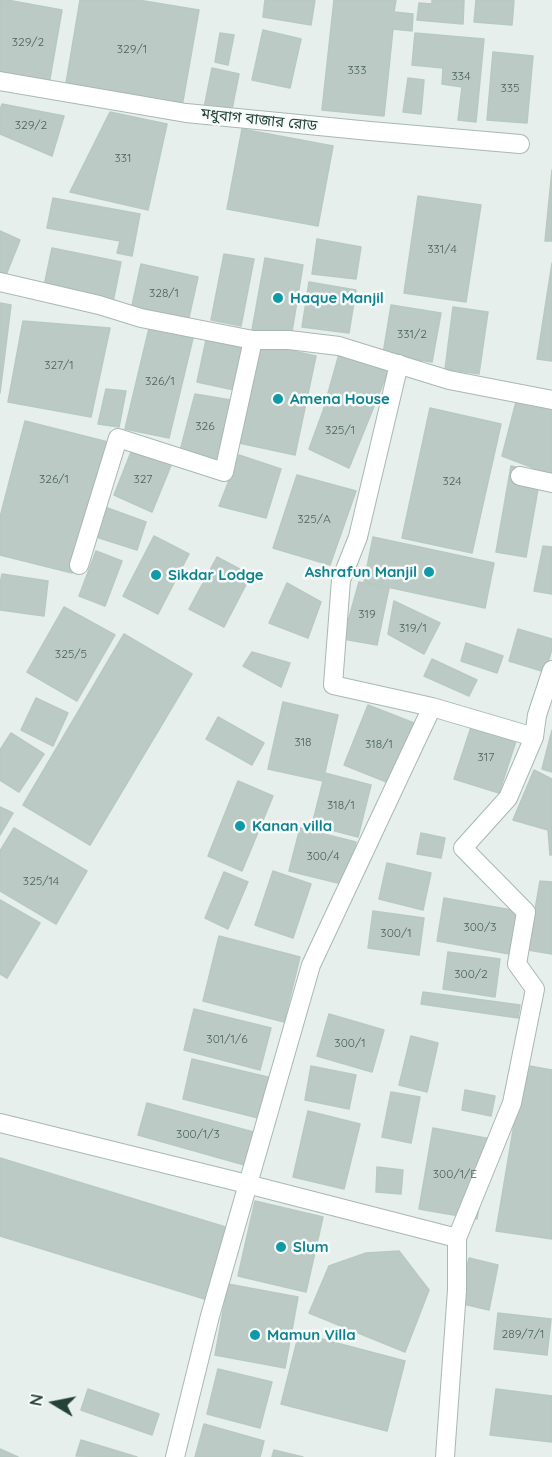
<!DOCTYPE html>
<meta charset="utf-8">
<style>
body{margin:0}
#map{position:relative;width:552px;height:1457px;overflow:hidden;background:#e6efeb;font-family:Quicksand,sans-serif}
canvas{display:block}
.north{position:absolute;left:24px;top:1373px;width:60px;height:60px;-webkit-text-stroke:4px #f7fbf9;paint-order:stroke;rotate:280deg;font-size:16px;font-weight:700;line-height:24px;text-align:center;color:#24423a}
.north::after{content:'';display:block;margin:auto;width:21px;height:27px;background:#24423a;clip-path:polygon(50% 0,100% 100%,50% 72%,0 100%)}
</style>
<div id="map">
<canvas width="552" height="1457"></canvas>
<div class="north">N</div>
</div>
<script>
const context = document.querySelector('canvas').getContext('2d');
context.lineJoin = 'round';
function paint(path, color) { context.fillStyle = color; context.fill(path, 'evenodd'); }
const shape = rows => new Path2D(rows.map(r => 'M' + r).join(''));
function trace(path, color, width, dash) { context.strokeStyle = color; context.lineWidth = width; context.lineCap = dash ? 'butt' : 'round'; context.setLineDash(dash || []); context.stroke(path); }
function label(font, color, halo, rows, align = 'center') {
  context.font = font + ' Quicksand,"Noto Sans Bengali",sans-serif'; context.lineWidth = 5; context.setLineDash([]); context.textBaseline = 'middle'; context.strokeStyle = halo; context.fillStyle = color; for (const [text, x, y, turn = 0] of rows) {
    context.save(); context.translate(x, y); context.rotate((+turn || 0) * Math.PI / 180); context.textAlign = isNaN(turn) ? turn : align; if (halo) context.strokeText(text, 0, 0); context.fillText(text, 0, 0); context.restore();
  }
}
const building = shape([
 [0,0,7,0,62,10,49,84,0,75,0,0],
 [80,0,138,0,199,10,181,112,65,89,80,0],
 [265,0,315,0,311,25,263,17,265,0],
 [334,0,396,0,394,12,413,14,412,31,393,29,384,116,322,110,334,0],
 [432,0,464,0,463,24,417,20,419,3,432,4,432,0],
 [476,0,514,0,512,25,474,22,476,0],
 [263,30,301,39,290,88,252,80,263,30],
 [220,33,234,35,228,65,215,62,220,33],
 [415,33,484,39,476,122,458,120,462,87,442,84,443,68,412,65,415,33],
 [493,52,533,56,527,123,487,120,493,52],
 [212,68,239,74,231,114,204,108,212,68],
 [408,78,424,80,421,114,403,112,408,78],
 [2,104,64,116,52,156,0,134,0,110,2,104],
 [110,112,167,124,148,210,70,192,110,112],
 [242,129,333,146,318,226,227,209,242,129],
 [552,170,552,241,545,241,552,170],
 [418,196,481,205,466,302,404,293,418,196],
 [53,198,140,214,132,256,117,253,120,241,47,228,53,198],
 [0,231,20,240,6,275,0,273,0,231],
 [317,239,361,247,356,279,312,274,317,239],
 [52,248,121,262,113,302,44,286,52,248],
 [224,254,254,259,241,326,211,320,224,254],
 [265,258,303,265,291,338,252,330,265,258],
 [552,263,552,361,537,359,552,263],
 [141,264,198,277,188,322,131,310,141,264],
 [309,282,356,290,349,333,302,327,309,282],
 [0,303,11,305,0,393,0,303],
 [391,305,441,313,432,362,383,354,391,305],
 [453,307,488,312,479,374,445,369,453,307],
 [23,321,110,328,91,417,8,402,23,321],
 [150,324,194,334,169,438,125,429,150,324],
 [206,340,244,349,234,390,197,382,206,340],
 [261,344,316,356,295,455,239,443,261,344],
 [339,354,388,372,349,468,309,449,323,411,339,354],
 [106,389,126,391,119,427,98,424,106,389],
 [195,394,231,400,215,462,180,451,195,394],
 [517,398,552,407,552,475,502,456,517,398],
 [430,408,501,424,472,553,402,538,430,408],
 [25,421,108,442,72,573,0,555,0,517,25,421],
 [133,447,172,463,152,512,114,495,133,447],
 [239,455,281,469,266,518,219,506,239,455],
 [511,466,541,472,526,557,496,552,511,466],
 [297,475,356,491,330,565,273,548,297,475],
 [102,506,146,522,137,550,93,536,102,506],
 [154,536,189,554,158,614,123,596,154,536],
 [373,537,494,563,485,608,364,582,373,537],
 [543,546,552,547,552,594,534,591,543,546],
 [96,551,122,561,105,606,79,596,96,551],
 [217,557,251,575,224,627,189,609,217,557],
 [2,574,48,581,44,616,0,610,0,584,2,574],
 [359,582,389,588,377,645,343,639,359,582],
 [287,583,321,602,308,638,269,623,287,583],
 [394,601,440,623,424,654,388,634,394,601],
 [64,607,115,635,77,701,27,672,64,607],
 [518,629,552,639,552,649,545,672,509,661,518,629],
 [124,634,192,674,90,845,23,805,124,634],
 [466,643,503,656,497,673,461,661,466,643],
 [252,652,290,663,281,687,243,666,252,652],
 [432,659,477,680,469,696,424,676,432,659],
 [36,698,68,713,53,746,21,730,36,698],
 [283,702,338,715,323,781,268,769,283,702],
 [368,705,414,723,389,783,344,765,368,705],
 [218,717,264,743,252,765,206,739,218,717],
 [473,721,518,735,499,793,454,779,473,721],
 [552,730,552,772,542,769,552,730],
 [11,733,44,754,19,792,0,780,0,750,11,733],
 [534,770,552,779,552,855,550,855,548,830,513,820,534,770],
 [325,773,371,785,358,837,312,825,325,773],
 [238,781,273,796,242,871,208,856,238,781],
 [0,807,13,813,0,835,0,807],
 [14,828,87,871,56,924,0,891,0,851,14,828],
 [300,828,356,842,346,885,289,871,300,828],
 [421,833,445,838,441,858,417,854,421,833],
 [387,863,431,873,423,910,379,899,387,863],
 [273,871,311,884,293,938,255,925,273,871],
 [224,872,248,882,228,929,205,918,224,872],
 [540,881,552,882,552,954,528,950,540,881],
 [444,898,523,912,515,955,437,941,444,898],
 [0,900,40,923,7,978,0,974,0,900],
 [373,911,424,918,419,955,368,948,373,911],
 [219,936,300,957,284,1022,203,1001,219,936],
 [448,952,500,959,495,997,443,989,448,952],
 [423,992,520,1005,518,1018,421,1004,423,992],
 [194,1009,271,1028,260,1070,184,1050,194,1009],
 [329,1014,384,1030,372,1072,317,1056,329,1014],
 [411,1036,438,1043,427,1092,399,1085,411,1036],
 [192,1059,272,1078,262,1119,183,1099,192,1059],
 [524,1065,552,1070,552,1239,496,1231,524,1065],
 [311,1066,356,1075,349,1109,305,1100,311,1066],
 [465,1090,495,1096,491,1116,462,1110,465,1090],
 [391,1092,420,1097,411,1143,382,1137,391,1092],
 [147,1103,257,1133,248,1166,138,1135,147,1103],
 [308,1111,360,1124,344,1189,293,1177,308,1111],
 [433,1128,491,1139,477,1219,419,1209,433,1128],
 [0,1158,232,1229,211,1301,0,1236,0,1158],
 [377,1167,403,1170,401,1194,376,1192,377,1167],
 [255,1201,323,1217,306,1292,238,1276,255,1201],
 [399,1251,429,1290,405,1352,309,1313,329,1266,366,1253,399,1251],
 [469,1258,498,1265,489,1310,459,1303,469,1258],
 [228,1284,298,1297,285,1368,215,1355,228,1284],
 [498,1313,551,1319,547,1355,494,1349,498,1313],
 [299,1333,405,1361,387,1431,281,1404,299,1333],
 [218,1369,272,1382,260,1428,207,1414,218,1369],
 [88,1389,159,1414,152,1435,81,1410,88,1389],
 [496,1389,552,1396,552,1442,490,1435,496,1389],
 [204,1424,264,1441,260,1457,195,1457,204,1424],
 [81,1440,137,1457,76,1456,81,1440],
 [0,1449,18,1457,0,1457,0,1449],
 [274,1450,303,1457,272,1457,274,1450]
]);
paint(building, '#bbcac4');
trace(building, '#b8c9c2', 1.5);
const street = shape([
 [0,81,186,113,370,131,520,144],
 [0,282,99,305,141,318,253,340,289,340,339,346,449,380,552,400],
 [399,364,358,537,341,580,333,685,432,707],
 [520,476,552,483],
 [79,565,118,438,224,472,253,340],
 [0,1123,247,1184,457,1238],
 [175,1457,210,1316,311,965,432,707,534,737],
 [445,1457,457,1290,457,1238,512,1103,535,989,517,964,526,912,463,848,508,798,534,737,537,715,552,670]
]);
trace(street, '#a8b8b2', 20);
trace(street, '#fff', 18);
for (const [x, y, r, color] of [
 [278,298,6,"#0f9aa8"],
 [278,399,6,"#0f9aa8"],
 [429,572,6,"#0f9aa8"],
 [156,575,6,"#0f9aa8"],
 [240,826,6,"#0f9aa8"],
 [281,1247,6,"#0f9aa8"],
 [255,1335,6,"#0f9aa8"]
]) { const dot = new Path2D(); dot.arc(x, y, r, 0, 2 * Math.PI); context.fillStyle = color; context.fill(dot); trace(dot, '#f7fbf9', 2); }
label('12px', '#4a645c', null, [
 ["329/2",28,42],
 ["329/1",132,49],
 ["333",357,70],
 ["334",461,76],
 ["335",510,88],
 ["329/2",31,125],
 ["331",123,158],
 ["331/4",442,249],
 ["328/1",164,293],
 ["331/2",412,334],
 ["327/1",59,365],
 ["326/1",160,381],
 ["326",205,426],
 ["325/1",340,430],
 ["326/1",54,479],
 ["327",143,479],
 ["324",452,481],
 ["325/A",314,519],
 ["319",367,614],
 ["319/1",413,628],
 ["325/5",71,654],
 ["318",303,742],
 ["318/1",379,744],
 ["317",486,757],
 ["318/1",341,805],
 ["300/4",323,856],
 ["325/14",41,881],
 ["300/3",480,927],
 ["300/1",396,933],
 ["300/2",471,974],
 ["301/1/6",227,1039],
 ["300/1",350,1043],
 ["300/1/3",198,1134],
 ["300/1/E",455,1174],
 ["289/7/1",523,1334]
]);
label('15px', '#24423a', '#f7fbf9', [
 ["মধুবাগ বাজার রোড",259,120,6]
]);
label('bold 15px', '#0d838f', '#f7fbf9', [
 ["Haque Manjil",290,298],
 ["Amena House",290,399],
 ["Ashrafun Manjil",417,572,"right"],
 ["Sikdar Lodge",168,575],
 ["Kanan villa",252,826],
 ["Slum",293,1247],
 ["Mamun Villa",267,1335]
], 'left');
</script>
